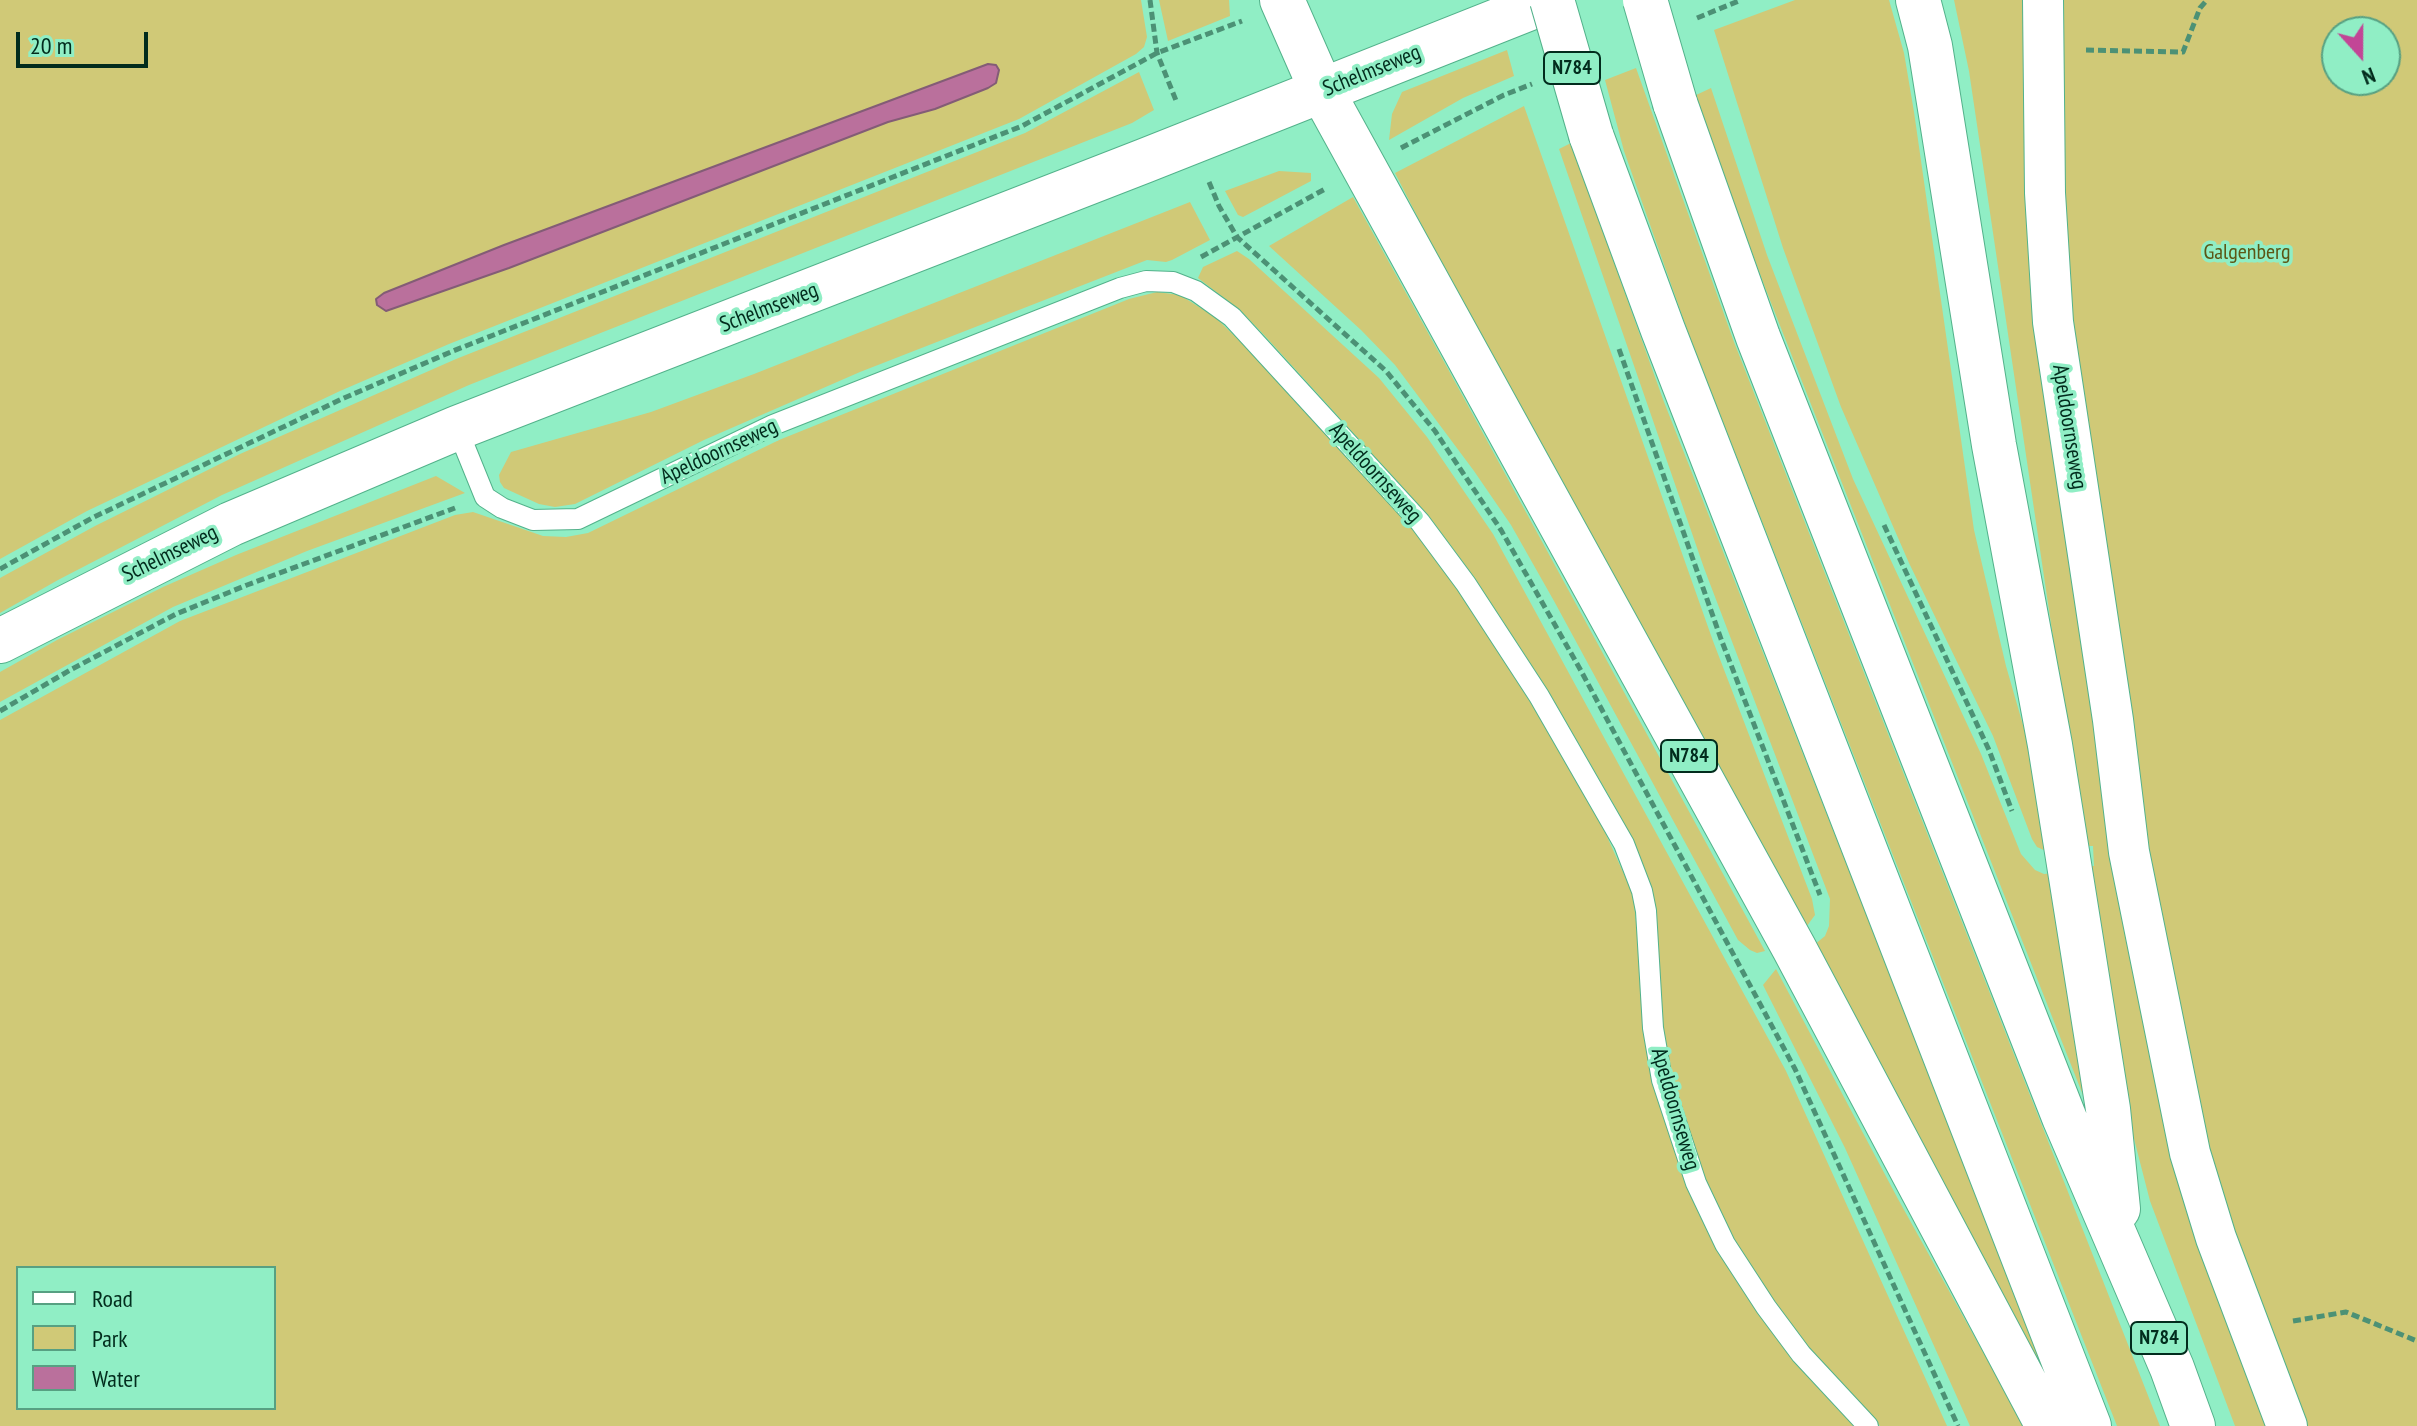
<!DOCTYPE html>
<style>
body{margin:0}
#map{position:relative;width:2417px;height:1426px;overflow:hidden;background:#90eec5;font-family:"PT Sans Narrow",sans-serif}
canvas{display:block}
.legend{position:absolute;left:16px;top:1266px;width:260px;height:144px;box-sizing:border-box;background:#90eec5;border:2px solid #57a082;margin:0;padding:10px 14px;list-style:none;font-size:24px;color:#022c1d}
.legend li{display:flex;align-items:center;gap:16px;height:40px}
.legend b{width:40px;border:2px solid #57a082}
.north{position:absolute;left:2321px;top:16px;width:80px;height:80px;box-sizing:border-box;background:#90eec5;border:2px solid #57a082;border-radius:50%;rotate:159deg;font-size:22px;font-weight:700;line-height:32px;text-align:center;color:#022c1d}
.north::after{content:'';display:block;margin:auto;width:28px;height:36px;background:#c24696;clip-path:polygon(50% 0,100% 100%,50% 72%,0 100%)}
.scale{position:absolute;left:16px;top:32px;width:132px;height:36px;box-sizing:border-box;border:4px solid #022c1d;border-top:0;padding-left:10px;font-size:24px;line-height:28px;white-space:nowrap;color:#022c1d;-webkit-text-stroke:6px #90eec5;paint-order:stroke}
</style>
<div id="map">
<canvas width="2417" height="1426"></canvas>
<ul class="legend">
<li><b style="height:10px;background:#fff"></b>Road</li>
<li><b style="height:22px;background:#d0c977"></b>Park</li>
<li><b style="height:22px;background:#ba709c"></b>Water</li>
</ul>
<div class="north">N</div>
<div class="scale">20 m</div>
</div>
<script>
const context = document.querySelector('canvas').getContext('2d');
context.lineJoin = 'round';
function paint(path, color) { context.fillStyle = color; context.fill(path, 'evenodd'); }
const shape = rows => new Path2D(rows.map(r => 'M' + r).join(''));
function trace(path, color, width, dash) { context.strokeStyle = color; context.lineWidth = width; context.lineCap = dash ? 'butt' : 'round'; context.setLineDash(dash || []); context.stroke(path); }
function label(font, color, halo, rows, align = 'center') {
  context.font = font + ' "PT Sans Narrow",sans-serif'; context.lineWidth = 7; context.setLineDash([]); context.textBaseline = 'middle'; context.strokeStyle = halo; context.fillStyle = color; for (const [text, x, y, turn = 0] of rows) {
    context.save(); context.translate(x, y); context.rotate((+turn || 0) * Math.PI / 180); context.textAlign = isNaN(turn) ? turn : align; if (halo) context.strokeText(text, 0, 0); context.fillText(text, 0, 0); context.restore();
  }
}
paint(shape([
 [0,0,1141,0,1147,37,1144,47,1136,54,1019,119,449,344,340,391,87,511,0,559],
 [996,83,935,109,888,122,509,268,384,293],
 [1159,0,1229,0,1230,16,1168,41],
 [1795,0,1889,0,1904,53,1914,112,1974,530,2006,666,2042,791,2046,851,2037,847,2032,839,1993,736,1909,563,1841,407,1783,248,1714,30],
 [1954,0,2030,0,2067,320,2058,0,2417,0,2417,1426,2235,1426,2150,1201,2124,1100,2087,866,2094,866,2093,846,2084,846,1969,71],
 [2337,32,2385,32,2385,80,2337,80],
 [1507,50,1514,76,1463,98,1389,140,1392,114,1402,92],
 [1636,68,1734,342,2160,1426,2117,1426,1690,338,1624,151,1605,80],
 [1139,72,1154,110,1132,123,469,385,222,495,58,580,0,613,0,578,95,526,240,454,456,359,1025,133],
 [1711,88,1767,255,1853,479,1981,754,2021,854,2035,870,2044,874,2055,873,2090,1113,1766,290,1694,96],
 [1524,106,1713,641,1812,899,1815,915,1804,930,1438,257,1395,173],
 [1571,143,1664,402,2061,1408,1814,945,1825,936,1829,926,1830,899,1704,568,1559,149],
 [1279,171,1311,173,1311,181,1243,217,1238,215,1225,191],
 [1353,197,1448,369,1765,951,1757,953,1750,950,1738,940,1554,601,1511,525,1474,471,1395,365,1361,330,1269,246],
 [1190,202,1210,240,1172,260,1166,262,1147,260,860,372,704,440,575,504,555,507,539,504,504,488,500,482,499,475,511,452,651,412,754,374],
 [1237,251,1249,259,1379,378,1427,437,1493,534,1786,1071,1947,1426,1880,1426,1808,1347,1772,1302,1733,1239,1706,1181,1683,1117,1670,1075,1663,1028,1655,909,1631,840,1617,810,1547,689,1474,577,1428,515,1265,336,1241,311,1198,278,1203,267],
 [1157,292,1180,295,1215,317,1249,350,1413,529,1459,589,1531,703,1599,819,1633,894,1653,1083,1687,1188,1718,1249,1758,1313,1857,1426,0,1426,0,720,180,621,455,515,473,512,543,536,566,537,588,533,779,440,1129,299],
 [18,1268,274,1268,274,1408,18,1408],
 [436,476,465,493,307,551,173,607,0,702,0,672,57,640,163,587,236,555],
 [1776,969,1898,1199,2024,1426,1970,1426,1845,1148,1763,985]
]), '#d0c977');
const water = shape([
 [988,64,996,65,999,70,996,83,988,88,935,109,888,122,509,268,386,311,377,305,376,299,384,293,504,245,988,64]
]);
paint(water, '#ba709c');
trace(water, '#835c76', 2);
const lane = shape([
 [457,428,485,497,502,508,533,520,578,519,773,425,1120,288,1146,281,1173,282,1196,291,1232,317,1420,522,1466,584,1539,696,1624,844,1642,891,1646,911,1653,1028,1662,1080,1696,1183,1725,1244,1766,1307,1801,1354,1868,1426]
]);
const street = shape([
 [2043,0,2045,193,2053,322,2113,720,2129,852,2190,1153,2216,1238,2287,1426]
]);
const secondary = shape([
 [1282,0,1322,91],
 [0,641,231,524,457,428,1144,161,1550,0]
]);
const primary = shape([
 [1918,0,1930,46,1994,445,2050,745,2108,1109,2118,1209],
 [1322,91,1794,948,2048,1426],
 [1675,103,1758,337,2064,1117,2172,1368,2193,1426],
 [1591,135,1663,330,2089,1426]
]);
trace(lane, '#53b28b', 22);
trace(street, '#53b28b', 42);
trace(secondary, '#53b28b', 46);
trace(primary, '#53b28b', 46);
trace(shape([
 [1150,0,1157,53,1177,103],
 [1697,18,1741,0],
 [2086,50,2183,52,2200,8,2207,0],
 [1401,148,1504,95,1532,84],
 [1209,182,1219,206,1237,237,1386,371,1435,431,1501,530,1580,669,1795,1069,1958,1426],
 [1201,257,1325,189],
 [1619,349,1721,639,1820,895],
 [1884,525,1989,750,2012,811],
 [0,569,92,518,344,398,453,351,1022,126,1157,53,1242,21],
 [0,711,72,669,176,614,247,585,455,508],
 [2293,1321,2346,1312,2417,1341]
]), '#4c9175', 5, [8, 4]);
trace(lane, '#fff', 20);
trace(street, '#fff', 40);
trace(secondary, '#fff', 44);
trace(primary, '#fff', 44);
const primaryBridge = shape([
 [1552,0,1591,135],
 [1645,0,1675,103]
]);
trace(primaryBridge, '#53b28b', 46, []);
trace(primaryBridge, '#fff', 44);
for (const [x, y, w] of [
 [1572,68,56],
 [1689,756,56],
 [2159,1338,56]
]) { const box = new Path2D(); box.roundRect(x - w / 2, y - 16, w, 32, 6); context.fillStyle = '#90eec5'; context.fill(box); trace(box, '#022c1d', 2); }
label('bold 20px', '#022c1d', null, [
 ["N784",1572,68],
 ["N784",1689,756],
 ["N784",2159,1338]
]);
label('22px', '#022c1d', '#90eec5', [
 ["Schelmseweg",1372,71,-22],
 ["Schelmseweg",769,308,-21],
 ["Apeldoornseweg",2069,427,81],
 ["Apeldoornseweg",719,452,-25],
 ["Apeldoornseweg",1375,473,48],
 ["Schelmseweg",170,554,-26],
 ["Apeldoornseweg",1675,1109,74]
]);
label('22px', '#5c5615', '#90eec5', [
 ["Galgenberg",2247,253]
]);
</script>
